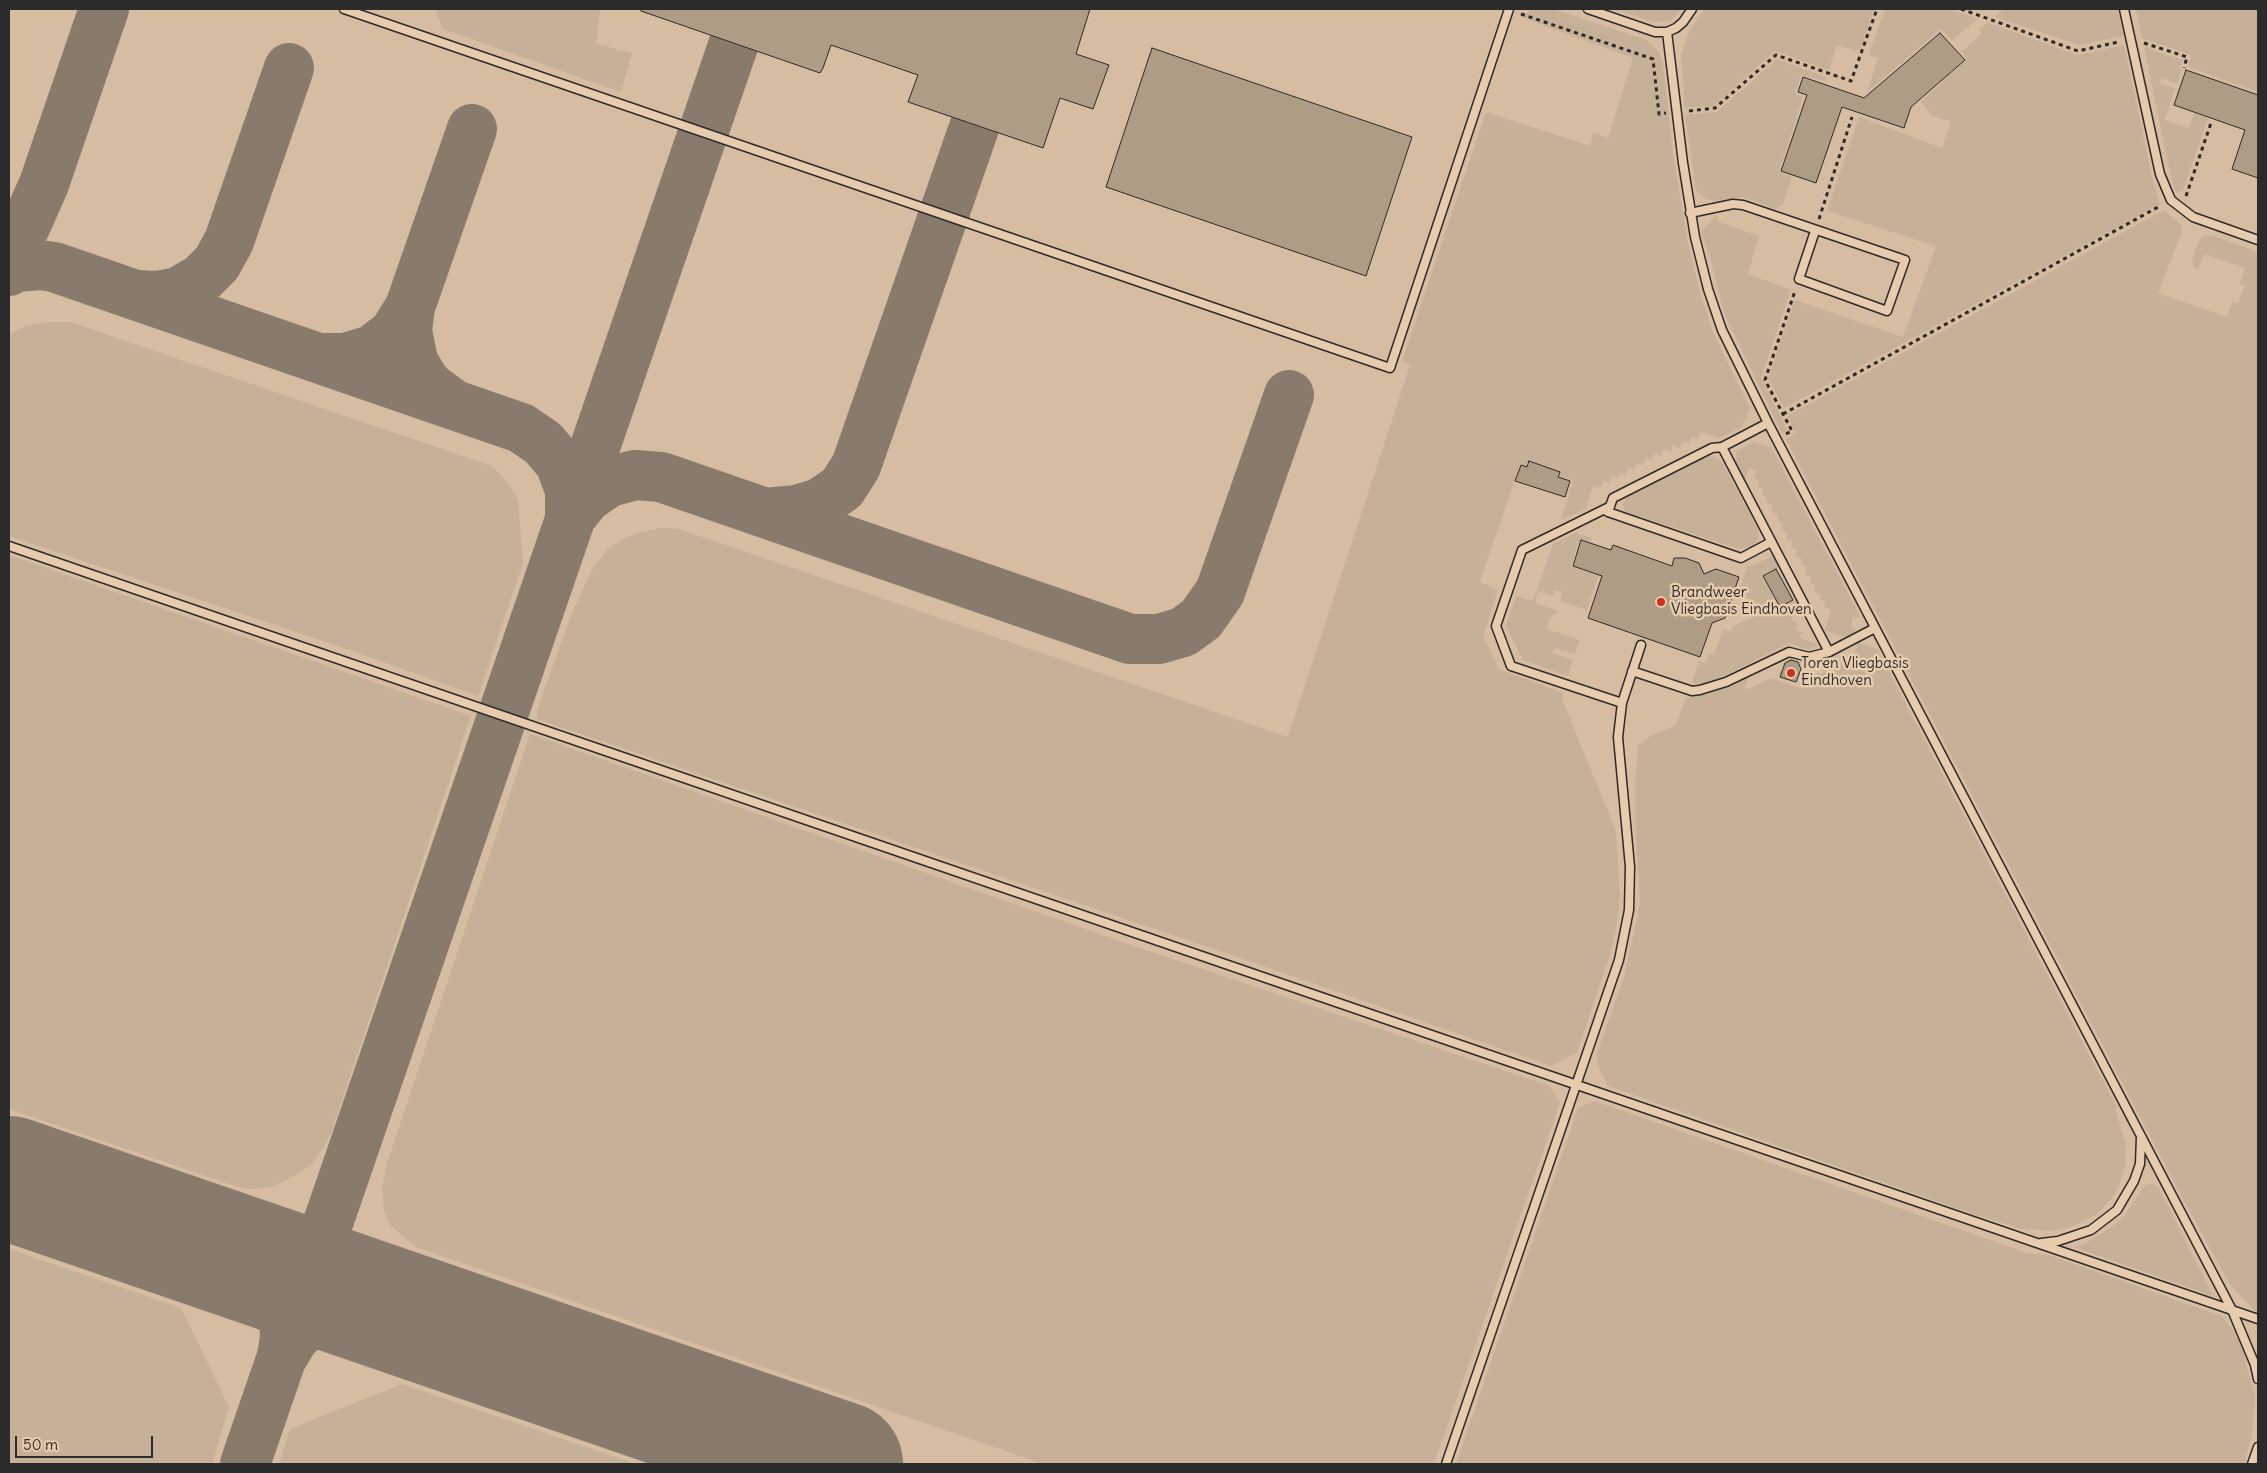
<!DOCTYPE html>
<style>
body{margin:0}
#map{position:relative;width:2267px;height:1473px;overflow:hidden;background:#e6cbad;font-family:Delius,sans-serif}
canvas{display:block}
.frame{position:absolute;inset:0;border:10px solid #2b2b2b;pointer-events:none}
.scale{position:absolute;left:15px;top:1436px;width:138px;height:22px;box-sizing:border-box;border:2px solid #2b2b2b;border-top:0;padding-left:6px;font-size:15px;line-height:18px;white-space:nowrap;color:#2b2b2b;-webkit-text-stroke:4px #e6cbad;paint-order:stroke}
</style>
<div id="map">
<canvas width="2267" height="1473"></canvas>
<div class="frame"></div>
<div class="scale">50 m</div>
</div>
<script>
const context = document.querySelector('canvas').getContext('2d');
context.lineJoin = 'round';
function paint(path, color) { context.fillStyle = color; context.fill(path, 'evenodd'); }
const shape = rows => new Path2D(rows.map(r => 'M' + r).join(''));
function trace(path, color, width, dash) { context.strokeStyle = color; context.lineWidth = width; context.lineCap = dash ? 'butt' : 'round'; context.setLineDash(dash || []); context.stroke(path); }
function label(font, color, halo, rows, align = 'center') {
  context.font = font + ' Delius,sans-serif'; context.lineWidth = 5; context.setLineDash([]); context.textBaseline = 'middle'; context.strokeStyle = halo; context.fillStyle = color; for (const [text, x, y, turn = 0] of rows) {
    context.save(); context.translate(x, y); context.rotate((+turn || 0) * Math.PI / 180); context.textAlign = isNaN(turn) ? turn : align; if (halo) context.strokeText(text, 0, 0); context.fillText(text, 0, 0); context.restore();
  }
}
paint(shape([
 [9,9,2258,9,2258,1464,9,1464]
]), '#d6bda2');
paint(shape([
 [435,9,600,9,596,44,632,53,621,92,443,29],
 [1532,9,1553,9,1641,38,1651,43,1658,51,1663,63,1673,153,1688,242,1699,290,1714,335,1750,408,1742,427,1719,438,1701,432,1698,439,1691,437,1689,443,1683,442,1680,448,1673,445,1671,452,1664,449,1661,456,1654,454,1652,460,1646,458,1643,465,1637,463,1634,470,1628,468,1626,475,1620,473,1618,478,1612,476,1609,483,1604,481,1601,488,1593,485,1586,509,1561,520,1573,481,1520,464,1480,582,1498,590,1483,636,1499,669,1563,693,1562,699,1616,831,1620,895,1616,928,1609,958,1577,1053,1551,1066,1234,956,537,719,537,710,571,616,592,569,607,550,621,540,637,533,661,528,679,529,1288,737,1410,365,1402,361,1486,112,1590,146,1593,133,1608,138,1633,58,1521,17],
 [1614,9,1682,9,1670,21,1654,22],
 [1704,9,1874,9,1861,48,1856,51,1837,45,1829,70,1775,51,1714,106,1685,108,1681,55,1688,33],
 [1885,9,1951,9,1978,19,1952,40,1941,29,1867,92,1878,58,1870,56,1870,51],
 [2004,9,2117,9,2124,36,2079,45,1995,17],
 [2136,9,2258,9,2258,92,2188,67,2191,55,2142,38],
 [1988,23,2078,55,2124,45,2152,177,2160,204,1784,408,1768,378,1795,300,1903,337,1936,246,1827,211,1859,117,1942,148,1951,121,1932,116,1921,102,1967,59,1962,52,1982,33,1979,29],
 [2144,47,2182,60,2180,68,2182,69,2177,84,2161,78,2160,84,2175,88,2165,120,2189,128,2194,113,2208,118,2183,190,2176,193,2171,177],
 [1777,59,1826,77,1825,81,1801,75,1795,93,1803,97,1779,172,1792,177,1783,204,1775,209,1743,197,1714,201,1706,199,1696,191,1685,115,1717,112],
 [2164,210,2181,225,2182,232,2158,293,2227,317,2232,302,2238,303,2245,286,2240,284,2245,268,2204,254,2198,269,2194,267,2192,260,2198,242,2203,236,2211,235,2258,252,2258,1311,2253,1309,2231,1286,2182,1197,1786,439,1796,433,1787,416],
 [1716,215,1719,222,1759,236,1748,274,1791,290,1761,378,1788,431,1782,433,1724,313,1711,260,1701,232],
 [46,322,70,322,492,466,508,483,518,500,523,563,478,696,364,655,9,536,9,335,23,327],
 [1753,442,1771,447,1859,614,1859,618,1853,617,1851,627,1855,630,1854,633,1845,637,1825,630,1831,610,1824,607,1825,602,1820,600,1821,594,1814,592,1816,585,1810,583,1811,577,1805,574,1806,567,1801,564,1802,559,1795,556,1797,550,1791,548,1792,542,1786,539,1787,533,1781,528,1782,523,1777,521,1778,515,1772,512,1773,506,1766,501,1767,497,1762,495,1763,489,1758,487,1759,480,1754,478,1756,471,1749,468,1745,480,1736,463,1735,459,1737,451],
 [1709,456,1716,457,1722,462,1757,527,1759,537,1752,547,1739,549,1629,513,1625,510,1623,505,1626,497],
 [1577,532,1578,534,1592,538,1590,542,1580,539,1571,566,1598,576,1587,610,1560,601,1562,592,1555,590,1553,596,1538,591,1535,603,1558,611,1549,619,1547,629,1580,640,1575,654,1554,648,1553,653,1573,660,1568,676,1523,660,1506,626,1516,596,1533,601,1553,544],
 [9,555,471,716,331,1133,324,1147,310,1166,285,1181,271,1187,250,1189,235,1186,9,1109],
 [1773,556,1779,567,1761,576,1779,608,1796,599,1801,609,1789,605,1787,613,1793,615,1792,621,1798,623,1796,630,1802,632,1800,638,1820,645,1808,650,1790,643,1711,682,1696,685,1692,682,1699,661,1705,663,1709,654,1714,655,1723,629,1731,632,1733,626,1756,616,1751,599,1738,596,1747,566,1753,565],
 [1858,642,1877,649,2117,1108,2115,1109,2126,1144,2125,1165,2119,1186,2112,1198,2097,1214,2071,1227,2050,1231,2030,1229,2029,1231,1979,1216,1608,1086,1599,1068,1596,1056,1625,974,1640,904,1635,816,1635,781,1638,745,1651,736,1676,725,1686,699,1690,696,1708,694,1749,677,1745,687,1746,690,1771,678,1800,688,1804,679,1812,681,1816,673,1822,674,1825,668,1831,670,1834,664,1840,667,1842,660,1852,663],
 [530,734,1134,946,1550,1086,1560,1103,1434,1464,1043,1464,416,1247,390,1225,384,1210,382,1189,387,1163],
 [1595,1101,2027,1253,2049,1255,2221,1316,2234,1331,2243,1351,2255,1396,2252,1435,2244,1464,1456,1464,1578,1108],
 [2151,1184,2158,1187,2164,1198,2213,1296,2074,1247,2088,1242,2113,1226,2125,1215,2145,1185],
 [9,1249,181,1308,229,1407,212,1464,9,1464],
 [402,1384,636,1464,279,1464,290,1429]
]), '#c7b098');
trace(shape([
 [9,252,25,227,44,184,104,9],
 [9,271,16,267,39,265,54,267,521,428,543,443,560,463,570,490,570,518],
 [137,295,157,296,178,292,202,278,217,263,229,241,289,68],
 [410,307,472,129],
 [318,358,346,358,372,350,394,333,410,307,407,331,413,361,422,377,430,387,453,404],
 [765,513,797,510,820,503,842,488,856,466,975,125],
 [570,518,587,497,609,482,635,475,661,477,1130,639,1159,639,1183,632,1201,619,1220,592,1289,395],
 [242,1258,258,1271,277,1298,284,1319,285,1337,282,1358,294,1338,308,1324,322,1316,336,1309,374,1304],
 [245,1464,734,43]
]), '#887b6c', 50);
trace(shape([
 [9,1178,841,1464]
]), '#887b6c', 124);
const building = shape([
 [641,9,1090,9,1076,54,1109,65,1093,109,1060,98,1043,148,908,102,918,75,831,45,823,68,820,73,641,11,641,9],
 [1940,33,1965,60,1911,107,1904,128,1842,107,1816,183,1781,171,1807,95,1798,92,1803,77,1864,98,1940,33],
 [1152,48,1412,137,1366,276,1106,187,1152,48],
 [2186,70,2258,95,2258,178,2232,169,2245,130,2174,105,2186,70],
 [1529,461,1560,472,1558,477,1570,481,1565,497,1515,481,1521,465,1527,467,1529,461],
 [1581,540,1611,550,1613,545,1672,566,1674,558,1685,558,1699,563,1704,574,1716,569,1739,577,1725,618,1712,623,1700,657,1588,618,1602,576,1573,566,1581,540],
 [1776,569,1793,600,1780,607,1763,576,1776,569],
 [1791,660,1798,662,1801,669,1796,682,1780,677,1785,663,1791,660]
]);
paint(building, '#af9c87');
trace(building, '#2b2b2b', 1);
const service = shape([
 [344,9,1390,368,1509,9],
 [1588,9,1655,32,1667,32,1676,28,1683,22,1692,9],
 [2124,9,2160,174,2171,200,2193,217,2258,240],
 [1667,32,1683,163,1695,237,1708,289,1722,330,1768,423,2232,1310,2255,1365,2258,1379],
 [1690,213,1733,204,1743,205,1905,260,1887,311,1799,279,1815,231],
 [1768,423,1722,447,1829,652,1875,628],
 [1722,447,1712,448,1613,498,1608,512,1741,558,1771,542],
 [1609,507,1522,550,1496,626,1511,666,1622,703],
 [9,546,2258,1319],
 [1632,671,1692,691,1700,690,1726,682,1789,652,1809,657,1829,652],
 [2041,1243,2058,1241,2091,1230,2117,1210,2134,1181,2140,1164,2141,1137],
 [1446,1464,1619,960,1629,910,1630,867,1618,737,1622,703,1641,645],
 [2252,1464,2258,1447]
]);
trace(service, '#2b2b2b', 11);
trace(shape([
 [1961,9,2078,51,2118,42],
 [1521,14,1653,59,1659,114,1666,113],
 [2144,43,2187,57,2184,68],
 [1689,111,1715,108,1776,55,1851,81,1877,9],
 [2186,196,2211,123],
 [1819,219,1852,117],
 [1783,414,2160,206],
 [1786,434,1792,431,1765,380,1795,291]
]), '#2b2b2b', 3, [4, 4]);
trace(service, '#e6cbad', 8);
for (const [x, y, r, color] of [
 [1661,602,5,"#c8321e"],
 [1791,673,5,"#c8321e"]
]) { const dot = new Path2D(); dot.arc(x, y, r, 0, 2 * Math.PI); context.fillStyle = color; context.fill(dot); trace(dot, '#e6cbad', 2); }
label('15px', '#2b2b2b', '#e6cbad', [
 ["Brandweer",1671,593],
 ["Vliegbasis Eindhoven",1671,610],
 ["Toren Vliegbasis",1801,664],
 ["Eindhoven",1801,681]
], 'left');
</script>
